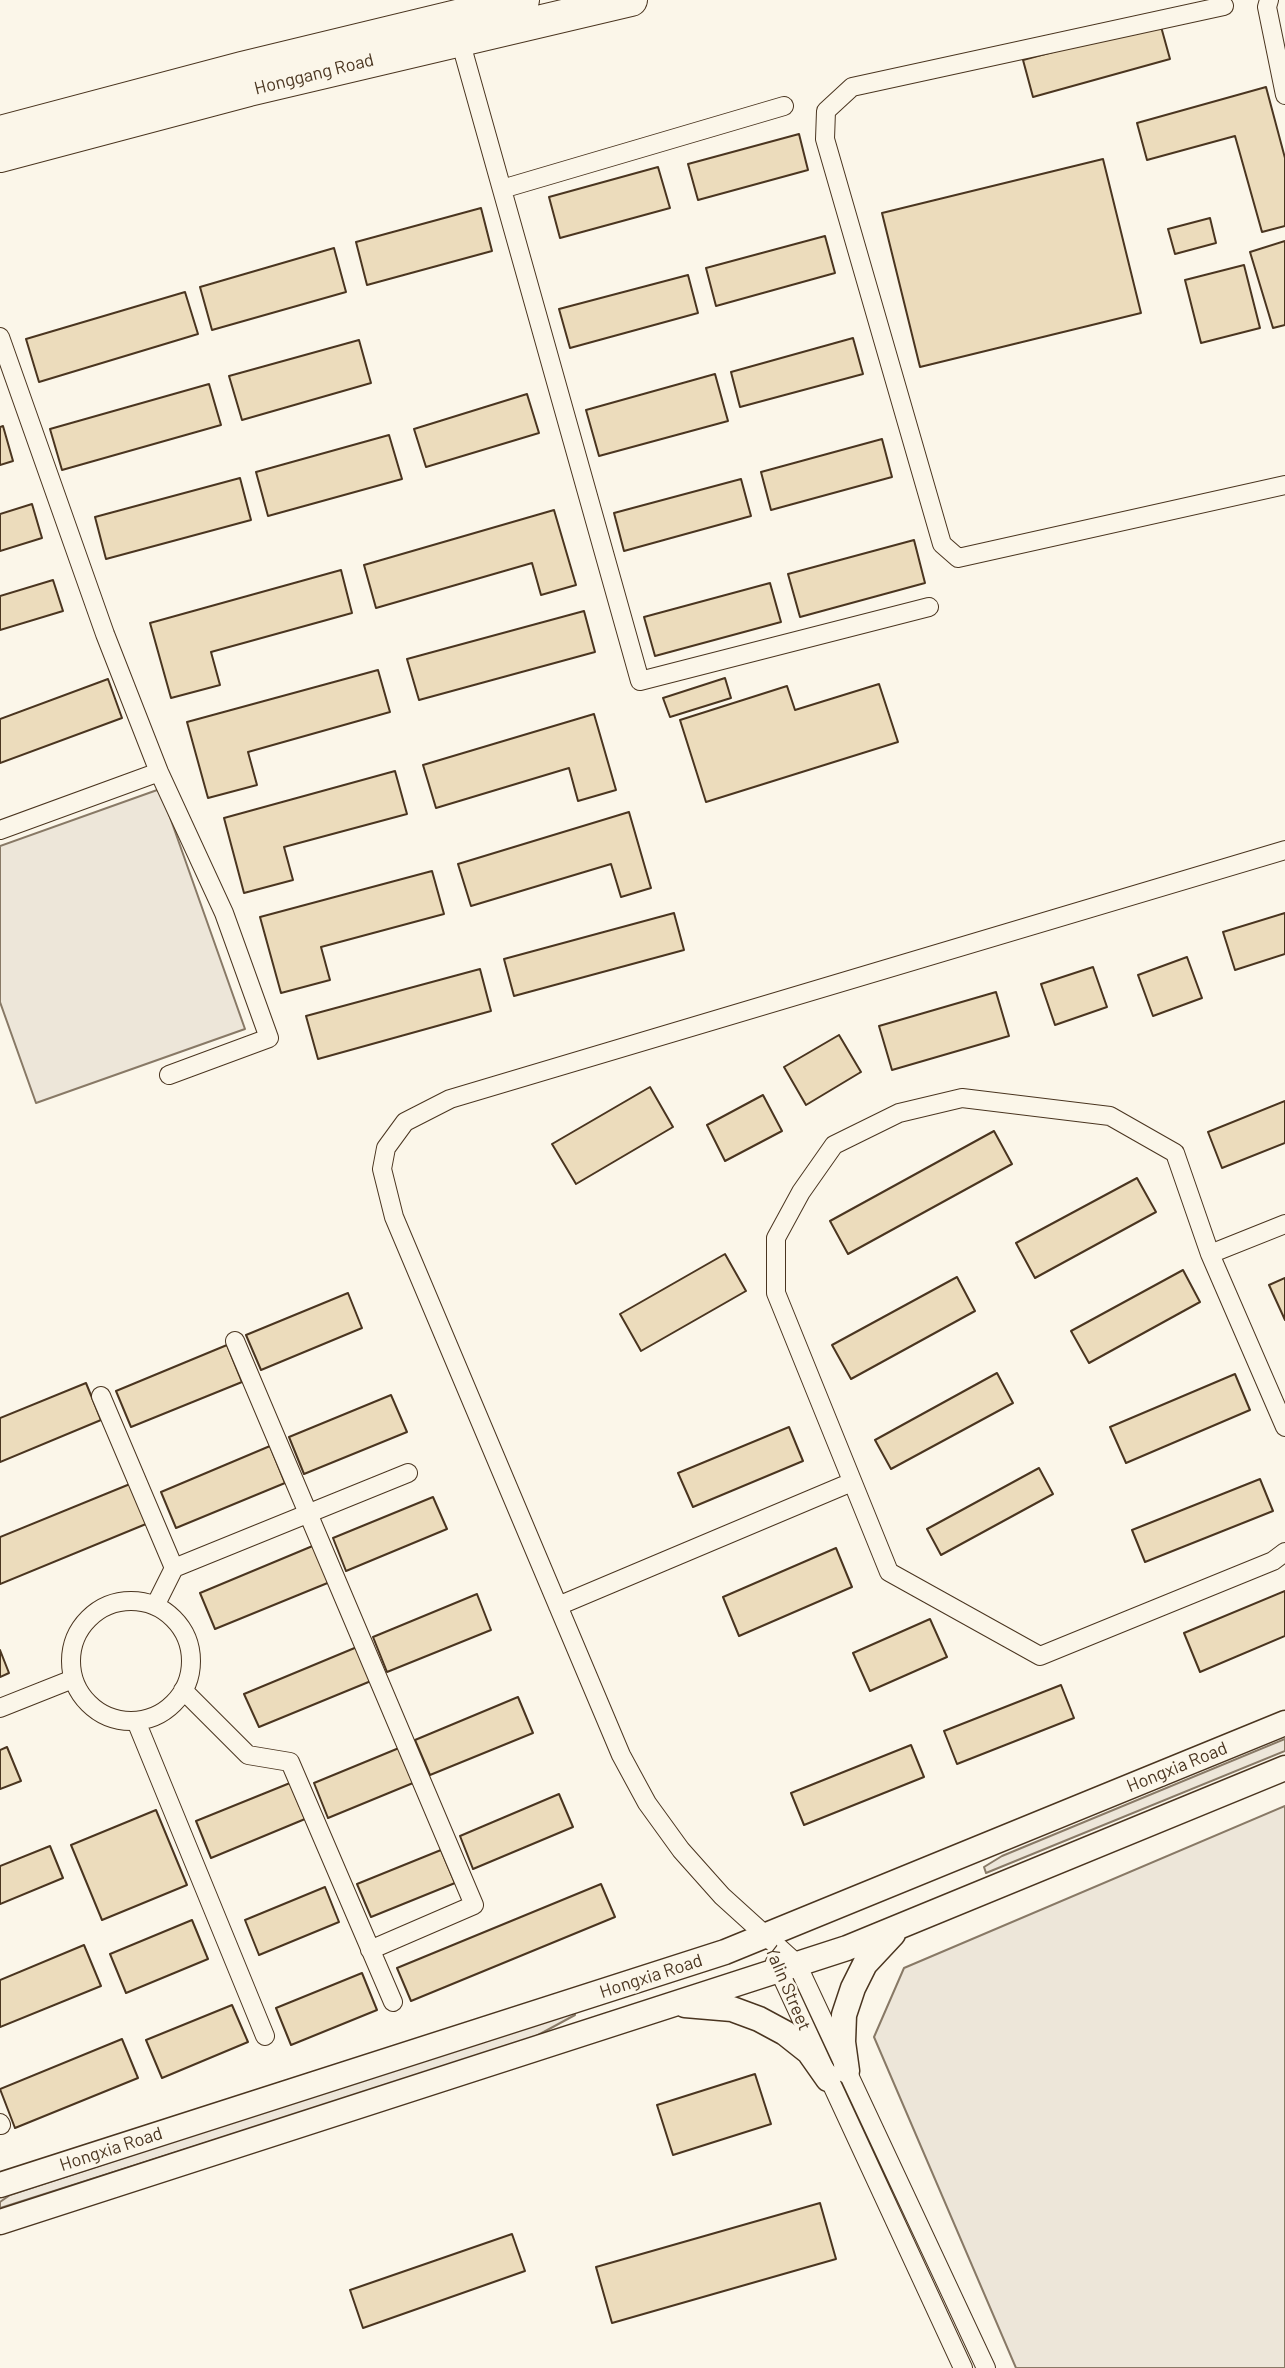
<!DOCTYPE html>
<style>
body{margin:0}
canvas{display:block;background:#fbf6e9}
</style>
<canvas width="1285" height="2368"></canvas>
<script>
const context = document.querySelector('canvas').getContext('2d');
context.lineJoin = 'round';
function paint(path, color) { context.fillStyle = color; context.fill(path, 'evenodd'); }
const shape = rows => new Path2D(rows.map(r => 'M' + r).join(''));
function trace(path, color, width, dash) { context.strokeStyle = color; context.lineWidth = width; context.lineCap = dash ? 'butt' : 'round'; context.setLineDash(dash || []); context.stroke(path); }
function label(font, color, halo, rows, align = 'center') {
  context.font = font + ' Barlow,sans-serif'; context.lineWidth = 5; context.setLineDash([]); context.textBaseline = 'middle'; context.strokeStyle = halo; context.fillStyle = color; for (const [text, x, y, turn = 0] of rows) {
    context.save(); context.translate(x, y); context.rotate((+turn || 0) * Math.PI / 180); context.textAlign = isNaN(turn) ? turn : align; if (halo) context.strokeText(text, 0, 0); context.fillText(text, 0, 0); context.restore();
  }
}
const green = shape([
 [160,789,245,1029,36,1103,0,1002,0,846,160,789],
 [1285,1739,1285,1751,986,1873,984,1867,1002,1856,1285,1739],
 [1285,1806,1285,2368,1016,2368,874,2037,904,1968,1285,1806],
 [574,2010,575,2015,527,2041,0,2208,0,2202,10,2195,574,2010]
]);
paint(green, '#ede6d9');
trace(green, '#887966', 2);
const building = shape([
 [1160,23,1170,59,1033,97,1023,60,1160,23],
 [1266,87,1285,158,1285,226,1262,232,1235,136,1147,160,1137,123,1266,87],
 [799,134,808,170,698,200,688,164,799,134],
 [1103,159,1141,313,920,367,882,213,1103,159],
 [658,167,670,208,560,238,549,197,658,167],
 [481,208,492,251,367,285,356,242,481,208],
 [1210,218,1216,243,1175,254,1168,229,1210,218],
 [825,236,835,273,716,306,706,268,825,236],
 [1285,241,1285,325,1273,328,1250,252,1285,241],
 [334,248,346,292,212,330,200,287,334,248],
 [1244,265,1260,328,1201,343,1185,280,1244,265],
 [688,275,698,313,570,348,559,309,688,275],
 [185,292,198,334,39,382,26,339,185,292],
 [853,338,863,374,740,407,731,372,853,338],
 [359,340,371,383,242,420,229,376,359,340],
 [715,374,728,421,599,456,586,410,715,374],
 [209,384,221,425,62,470,50,429,209,384],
 [527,394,539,433,426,467,414,429,527,394],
 [3,426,13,461,0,465,0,427,3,426],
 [389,435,402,479,268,516,256,472,389,435],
 [882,439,892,477,771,510,761,472,882,439],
 [240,478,251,520,106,559,95,517,240,478],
 [741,479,751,516,624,551,614,513,741,479],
 [32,504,42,538,0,551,0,514,32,504],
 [554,510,576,585,541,595,532,563,376,608,364,565,554,510],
 [914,540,925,583,800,617,788,574,914,540],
 [341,570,352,613,211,652,220,685,171,698,150,623,341,570],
 [53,580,63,611,0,630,0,596,53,580],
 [770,583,781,622,655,656,644,617,770,583],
 [584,611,595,652,419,700,407,659,584,611],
 [378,670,390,712,248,752,257,785,208,798,187,722,378,670],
 [725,678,731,698,670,717,663,698,725,678],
 [108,679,122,718,0,763,0,719,108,679],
 [879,684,898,742,706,802,680,720,787,686,795,710,879,684],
 [594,714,616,790,578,801,569,768,436,808,423,765,594,714],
 [395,771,407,814,284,847,293,880,244,893,224,818,395,771],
 [629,812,651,888,621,897,611,864,471,906,458,864,629,812],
 [432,871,444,914,321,947,330,980,281,993,260,917,432,871],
 [674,913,684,950,514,996,504,959,674,913],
 [1285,913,1285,954,1235,970,1223,932,1285,913],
 [1187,957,1202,998,1153,1016,1138,975,1187,957],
 [1093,967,1107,1007,1055,1025,1041,984,1093,967],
 [480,969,491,1011,318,1059,306,1016,480,969],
 [996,992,1009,1036,892,1070,879,1026,996,992],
 [839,1035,861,1072,806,1105,784,1067,839,1035],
 [650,1087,673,1127,576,1184,552,1144,650,1087],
 [763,1095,782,1131,725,1161,707,1125,763,1095],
 [1285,1101,1285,1143,1222,1168,1208,1132,1285,1101],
 [994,1131,1012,1164,848,1254,830,1221,994,1131],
 [1137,1178,1156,1212,1035,1278,1016,1243,1137,1178],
 [725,1254,746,1291,641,1351,620,1314,725,1254],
 [1183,1270,1200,1302,1089,1363,1071,1331,1183,1270],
 [957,1277,975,1311,851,1379,832,1345,957,1277],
 [1285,1278,1285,1320,1269,1285,1285,1278],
 [348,1293,362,1328,261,1370,246,1335,348,1293],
 [227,1345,242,1382,131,1427,116,1391,227,1345],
 [997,1373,1013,1403,891,1469,875,1440,997,1373],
 [1235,1374,1250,1410,1126,1463,1110,1427,1235,1374],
 [86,1383,101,1420,0,1462,0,1418,86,1383],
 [391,1395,407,1432,304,1474,289,1437,391,1395],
 [789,1427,803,1461,693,1507,678,1473,789,1427],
 [270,1446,285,1483,176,1528,161,1492,270,1446],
 [1039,1468,1053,1494,941,1555,927,1529,1039,1468],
 [1260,1479,1273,1511,1145,1562,1132,1530,1260,1479],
 [130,1484,146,1524,0,1584,0,1537,130,1484],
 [433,1497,447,1529,346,1571,333,1538,433,1497],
 [315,1545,330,1582,215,1629,200,1593,315,1545],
 [836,1548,852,1587,739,1636,723,1597,836,1548],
 [1285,1591,1285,1636,1200,1672,1184,1633,1285,1591],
 [477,1594,491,1630,387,1672,373,1637,477,1594],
 [930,1619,947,1657,870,1691,853,1653,930,1619],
 [357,1647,371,1681,259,1727,244,1694,357,1647],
 [0,1650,9,1673,0,1677,0,1650],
 [1061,1685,1074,1718,957,1764,944,1731,1061,1685],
 [518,1697,533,1733,430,1775,415,1740,518,1697],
 [911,1745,924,1777,804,1825,791,1793,911,1745],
 [7,1747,21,1781,0,1789,0,1750,7,1747],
 [399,1748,413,1783,328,1818,314,1783,399,1748],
 [290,1783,305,1819,211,1858,196,1821,290,1783],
 [559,1794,573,1827,473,1869,460,1836,559,1794],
 [156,1810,187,1885,102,1920,71,1845,156,1810],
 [50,1846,63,1878,0,1904,0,1866,50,1846],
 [441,1850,455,1883,371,1917,357,1884,441,1850],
 [601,1884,615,1917,411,2001,397,1968,601,1884],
 [325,1887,339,1922,259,1955,245,1920,325,1887],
 [192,1920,208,1959,126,1993,110,1954,192,1920],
 [84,1945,101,1986,0,2027,0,1980,84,1945],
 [362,1973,377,2010,291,2045,276,2008,362,1973],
 [232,2005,248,2042,162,2078,146,2040,232,2005],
 [122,2039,138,2078,15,2128,0,2089,122,2039],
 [755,2074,771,2124,673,2155,657,2105,755,2074],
 [820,2203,836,2259,612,2323,596,2267,820,2203],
 [512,2234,525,2271,363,2328,350,2290,512,2234]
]);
paint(building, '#ecdcbc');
trace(building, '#4a3520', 2);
const street = shape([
 [1269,0,1267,7,1285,95],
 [1224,6,852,87,826,111,825,139,942,544,958,558,1285,485],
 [458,33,640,681,929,607],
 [502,189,784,106],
 [0,337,105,634,159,772,224,913,269,1038,169,1075],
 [0,830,159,772],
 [1210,1254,1285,1224],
 [235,1341,474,1905,370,1950],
 [101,1396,174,1568],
 [1285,1427,1210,1254,1175,1153,1110,1116,962,1098,899,1113,834,1145,801,1192,776,1238,776,1293,889,1572,1040,1656,1273,1561,1285,1552],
 '71 1661a60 60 0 1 1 120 0a60 60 0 1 1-120 0Z',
 [155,1606,174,1568,408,1473],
 [558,1606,852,1482],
 [183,1690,248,1755,290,1762,393,2002],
 [0,1708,73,1679],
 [136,1721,265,2036],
 [775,1962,963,2368],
 [0,2123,1,2125],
 [986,2368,797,1964,722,1896,681,1850,647,1803,621,1755,394,1217,382,1169,386,1148,405,1122,450,1099,1285,850]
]);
const secondary = shape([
 [685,2005,732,2009,759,2019,785,2033,809,2052,828,2079],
 [847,2071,843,2042,844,2015,853,1988,865,1964,893,1934],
 [0,2185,725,1952,1285,1723],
 [0,2222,847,1948,1285,1768]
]);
const highway = shape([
 [0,132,242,68,523,0],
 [0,156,249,90,631,0]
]);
trace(street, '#4a3520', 20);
trace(secondary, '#4a3520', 27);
trace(highway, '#4a3520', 34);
trace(street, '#fbf6e9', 18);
trace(secondary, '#fbf6e9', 24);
trace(highway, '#fbf6e9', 32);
label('18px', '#4a3520', '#fbf6e9', [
 ["Honggang Road",314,74,-14],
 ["Hongxia Road",1177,1767,-22],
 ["Hongxia Road",651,1976,-18],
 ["Yalin Street",788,1988,67],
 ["Hongxia Road",111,2149,-18]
]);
</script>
